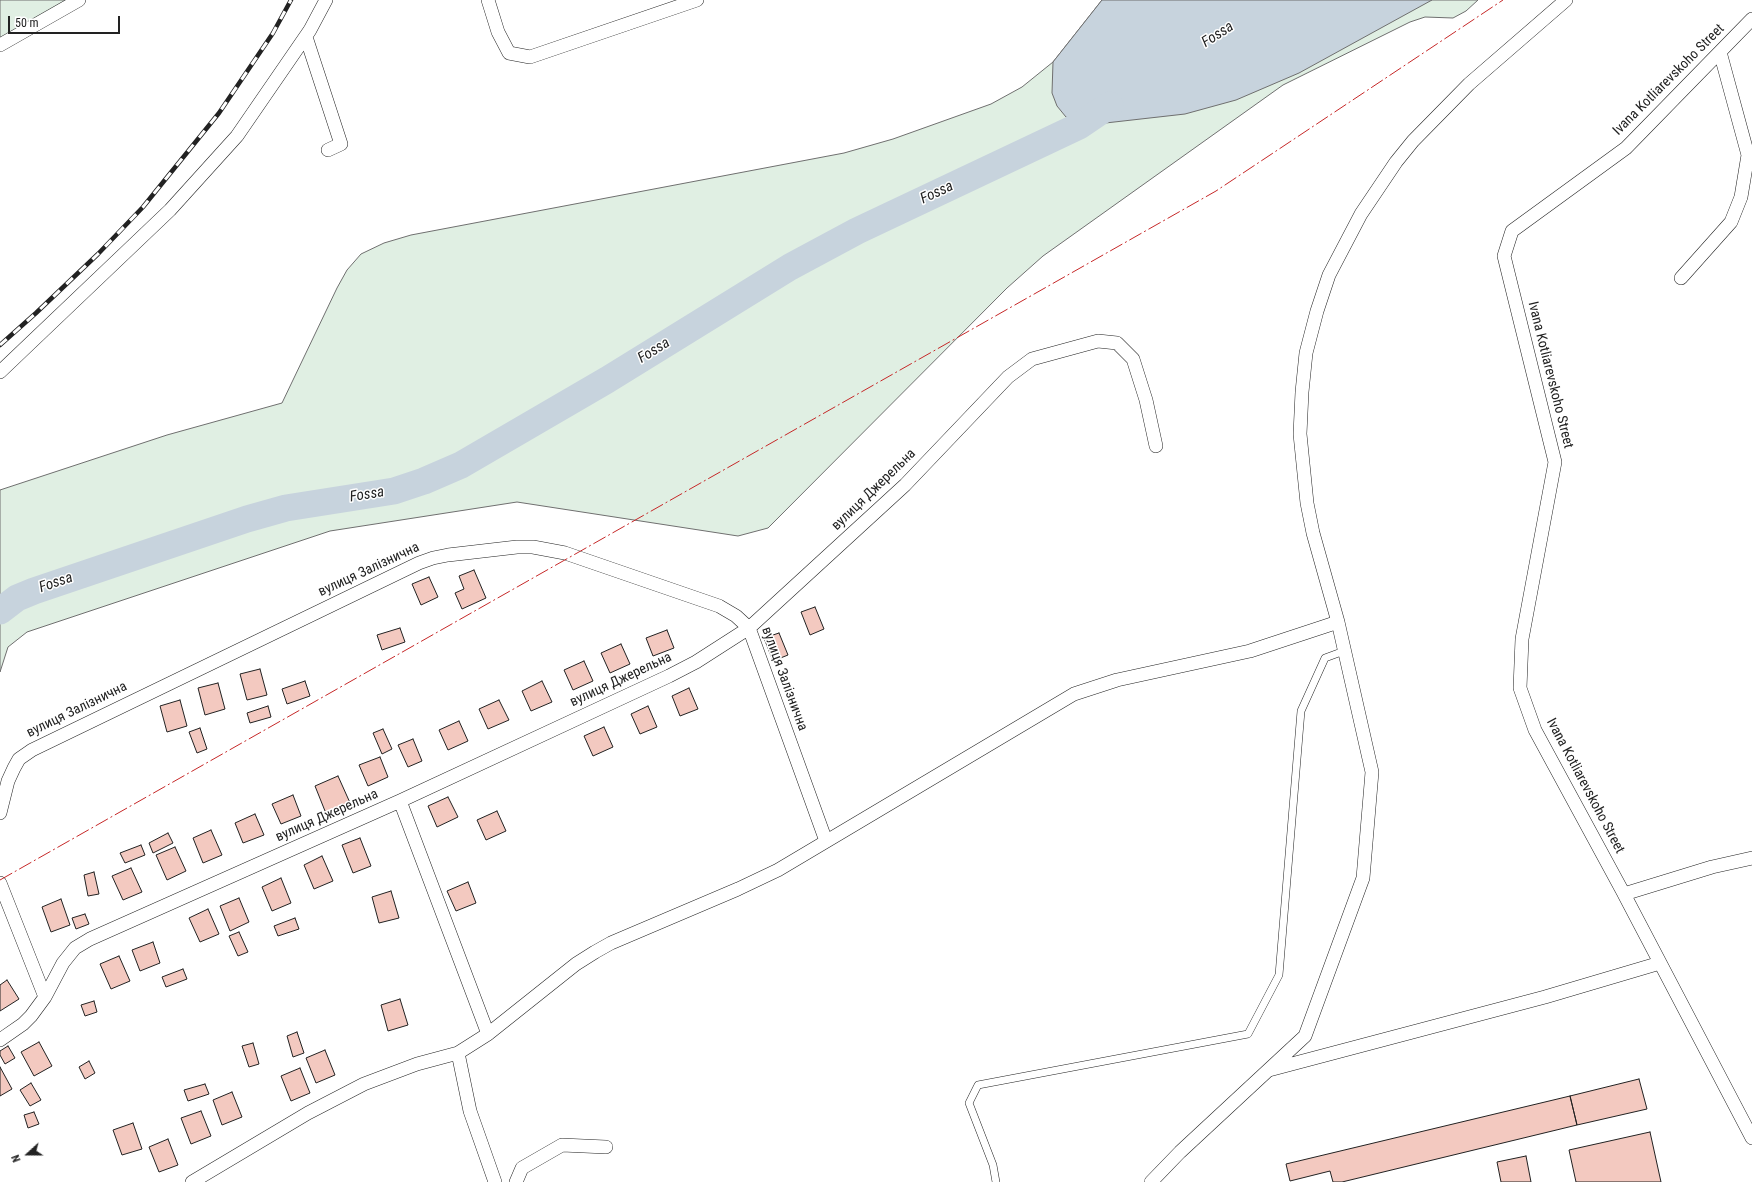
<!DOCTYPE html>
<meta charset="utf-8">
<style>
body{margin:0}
#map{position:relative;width:1752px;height:1182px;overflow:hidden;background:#fff;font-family:"Roboto Condensed",sans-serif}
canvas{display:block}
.north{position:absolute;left:8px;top:1134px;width:40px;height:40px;-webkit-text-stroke:3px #fff;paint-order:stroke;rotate:249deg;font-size:11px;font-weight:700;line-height:16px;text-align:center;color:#222}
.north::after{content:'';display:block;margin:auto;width:14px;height:18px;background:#222;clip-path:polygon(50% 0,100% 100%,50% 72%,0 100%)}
.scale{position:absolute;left:8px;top:16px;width:112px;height:18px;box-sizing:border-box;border:2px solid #222;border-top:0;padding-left:5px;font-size:12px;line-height:14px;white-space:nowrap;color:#222;-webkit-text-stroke:3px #fff;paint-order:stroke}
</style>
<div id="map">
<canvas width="1752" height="1182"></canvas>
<div class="north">N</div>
<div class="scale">50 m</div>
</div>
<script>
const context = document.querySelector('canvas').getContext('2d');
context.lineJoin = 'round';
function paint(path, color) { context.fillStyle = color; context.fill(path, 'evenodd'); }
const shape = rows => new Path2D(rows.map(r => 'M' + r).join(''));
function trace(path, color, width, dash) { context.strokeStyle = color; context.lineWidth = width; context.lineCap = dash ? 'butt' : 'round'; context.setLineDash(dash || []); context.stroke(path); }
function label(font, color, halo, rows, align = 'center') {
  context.font = font + ' "Roboto Condensed",sans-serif'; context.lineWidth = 3; context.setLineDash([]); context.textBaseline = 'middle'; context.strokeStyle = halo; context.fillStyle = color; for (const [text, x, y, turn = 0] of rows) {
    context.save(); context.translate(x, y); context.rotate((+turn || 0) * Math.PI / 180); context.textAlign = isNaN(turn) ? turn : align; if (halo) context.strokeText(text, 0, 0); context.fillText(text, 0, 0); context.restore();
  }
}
const green = shape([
 [0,0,79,0,0,45,0,0],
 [1102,0,1478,0,1466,11,1453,18,1425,17,1410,22,1283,85,1043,256,1007,288,768,528,738,536,517,502,330,531,27,632,8,647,0,672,0,490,167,435,282,403,337,288,347,270,361,254,384,243,411,235,844,153,893,139,991,104,1022,87,1053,62,1102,0]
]);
paint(green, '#e0efe3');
trace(green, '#6f6f6f', 1);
const water = shape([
 [1102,0,1432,0,1299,73,1236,100,1185,114,1079,126,1066,117,1057,106,1052,93,1053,62,1102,0]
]);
paint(water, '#c7d3dd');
trace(water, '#6f6f6f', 1);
trace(shape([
 [0,611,17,598,34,591,247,519,286,508,394,491,424,481,461,465,607,380,790,267,857,231,1079,126,1110,105]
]), '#c7d3dd', 27);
const building = shape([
 [474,570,486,598,462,609,455,593,464,589,459,576,474,570],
 [429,577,438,597,421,605,412,584,429,577],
 [815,607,824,629,810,635,801,612,815,607],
 [400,628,405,642,382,650,377,635,400,628],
 [667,630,674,648,653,656,646,638,667,630],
 [779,633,788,655,773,661,764,638,779,633],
 [621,644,630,664,610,673,601,653,621,644],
 [584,661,593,681,573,690,564,670,584,661],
 [260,669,267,695,247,700,240,674,260,669],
 [305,681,310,696,287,704,282,689,305,681],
 [542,681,552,702,531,711,522,691,542,681],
 [218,683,225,709,205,715,198,688,218,683],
 [689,688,698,709,680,716,672,696,689,688],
 [180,700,187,726,167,732,160,706,180,700],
 [499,700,509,720,488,729,479,709,499,700],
 [268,706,271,717,250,723,247,713,268,706],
 [648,706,657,727,640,734,631,714,648,706],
 [459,721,468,741,448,750,439,730,459,721],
 [604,727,613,747,593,756,584,736,604,727],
 [200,728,207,749,197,753,189,732,200,728],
 [383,729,392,749,382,754,373,733,383,729],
 [413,739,422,761,408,767,398,745,413,739],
 [380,757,388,777,368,786,359,765,380,757],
 [338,776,351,805,327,816,315,786,338,776],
 [293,795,301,816,281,824,272,804,293,795],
 [448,797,458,817,437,827,428,806,448,797],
 [497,811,506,831,486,840,477,820,497,811],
 [255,814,264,835,243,843,235,823,255,814],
 [211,830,222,855,203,863,193,838,211,830],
 [168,833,173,843,153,853,149,843,168,833],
 [360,838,371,866,353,873,342,845,360,838],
 [141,845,145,855,125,863,120,853,141,845],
 [175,847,186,871,167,880,156,855,175,847],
 [322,856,333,881,314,889,304,865,322,856],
 [131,868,142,892,123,900,112,876,131,868],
 [94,872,99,894,88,896,84,875,94,872],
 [281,878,291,903,272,911,262,887,281,878],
 [468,882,476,903,456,911,447,891,468,882],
 [391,891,399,918,379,923,372,897,391,891],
 [239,898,249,922,230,931,220,906,239,898],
 [61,899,70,925,51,932,42,907,61,899],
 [208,909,219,934,200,942,189,918,208,909],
 [85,914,89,924,76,929,72,918,85,914],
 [295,918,299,929,278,936,274,926,295,918],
 [239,932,248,952,238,956,229,936,239,932],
 [153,942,160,963,140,971,132,950,153,942],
 [119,956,130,981,111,989,100,964,119,956],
 [183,969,187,979,166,987,162,977,183,969],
 [7,980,19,999,0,1011,0,985,7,980],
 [400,999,408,1025,388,1031,381,1005,400,999],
 [94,1001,97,1012,85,1016,81,1005,94,1001],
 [297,1032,304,1053,293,1057,287,1036,297,1032],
 [39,1042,52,1066,34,1076,21,1052,39,1042],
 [253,1043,259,1064,249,1067,242,1046,253,1043],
 [8,1046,15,1058,5,1064,0,1055,0,1051,8,1046],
 [325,1050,335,1075,316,1083,306,1058,325,1050],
 [89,1061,95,1073,85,1079,79,1067,89,1061],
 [0,1067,12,1089,0,1096,0,1067],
 [300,1068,310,1093,291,1101,281,1076,300,1068],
 [1639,1079,1647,1109,1577,1125,1570,1096,1639,1079],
 [31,1083,41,1100,30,1106,20,1090,31,1083],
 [205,1084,209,1094,188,1101,184,1090,205,1084],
 [232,1092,242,1117,222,1125,213,1100,232,1092],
 [1570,1096,1577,1125,1342,1182,1333,1182,1330,1171,1290,1181,1286,1164,1570,1096],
 [201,1111,211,1136,191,1144,181,1118,201,1111],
 [34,1112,39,1124,28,1128,24,1115,34,1112],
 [133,1123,142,1149,122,1155,113,1130,133,1123],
 [1650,1132,1661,1182,1576,1182,1569,1150,1650,1132],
 [168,1139,178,1165,159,1172,149,1147,168,1139],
 [1526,1156,1531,1182,1501,1182,1497,1162,1526,1156]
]);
paint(building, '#f3c9c0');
trace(building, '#222', 1);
const lane = shape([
 [996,1182,993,1165,969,1103,978,1085,1248,1034,1279,975,1301,711,1325,658,1344,651]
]);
const street = shape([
 [488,0,498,32,509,53,530,57,697,0],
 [306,37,341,144,328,150],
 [0,45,79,0],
 [1681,278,1731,222,1741,197,1748,155,1720,52],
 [0,372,170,210,237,136,310,30,326,0],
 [400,801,488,1034],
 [0,813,8,781,14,768,19,759,32,750,419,563,433,558,448,555,517,547,533,547,565,553,719,606,736,616,749,628,826,841],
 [1752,858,1712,867,1624,894,1752,1138],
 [0,883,45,997],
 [1624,894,1535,730,1520,688,1522,639,1555,462,1504,256,1512,231,1626,148,1752,19],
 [0,1040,23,1024,31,1016,45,997,63,963,75,948,90,939,400,801,669,676,696,662,749,628,905,485,1008,377,1032,359,1098,341,1117,343,1133,359,1146,400,1156,446],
 [458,1053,470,1111,495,1182],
 [1269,1070,1545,997,1660,963],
 [192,1182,308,1113,364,1084,417,1064,458,1053,488,1034,576,964,595,952,611,943,738,889,778,870,1074,694,1117,680,1250,651,1338,622],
 [516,1182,522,1168,562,1145,606,1147],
 [1151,1182,1180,1152,1305,1036,1363,878,1372,772,1338,622,1313,533,1307,503,1300,434,1302,392,1306,353,1317,311,1329,275,1361,214,1396,162,1413,141,1469,84,1566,0]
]);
trace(lane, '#222', 8);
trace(street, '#222', 14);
trace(lane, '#fff', 7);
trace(street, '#fff', 13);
const rail = shape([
 [0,345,36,313,98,254,143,207,219,113,273,33,291,0]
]);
trace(rail, '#222', 4.5);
trace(rail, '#fff', 3, [9]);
trace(shape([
 [0,880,1216,191,1503,0]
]), '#c62828', 1, [14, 3, 2, 3]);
label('14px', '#222', '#fff', [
 ["Ivana Kotliarevskoho Street",1669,80,-45],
 ["Ivana Kotliarevskoho Street",1550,375,76],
 ["вулиця Джерельна",874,490,-44],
 ["вулиця Залізнична",369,570,-25],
 ["вулиця Залізнична",784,679,70],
 ["вулиця Джерельна",621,680,-25],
 ["вулиця Залізнична",77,710,-26],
 ["Ivana Kotliarevskoho Street",1585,786,62],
 ["вулиця Джерельна",327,816,-24]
]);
label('italic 15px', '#222', '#fff', [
 ["Fossa",1218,35,-33],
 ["Fossa",937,193,-25],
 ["Fossa",654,351,-32],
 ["Fossa",367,495,-9],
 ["Fossa",56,583,-19]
]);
</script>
